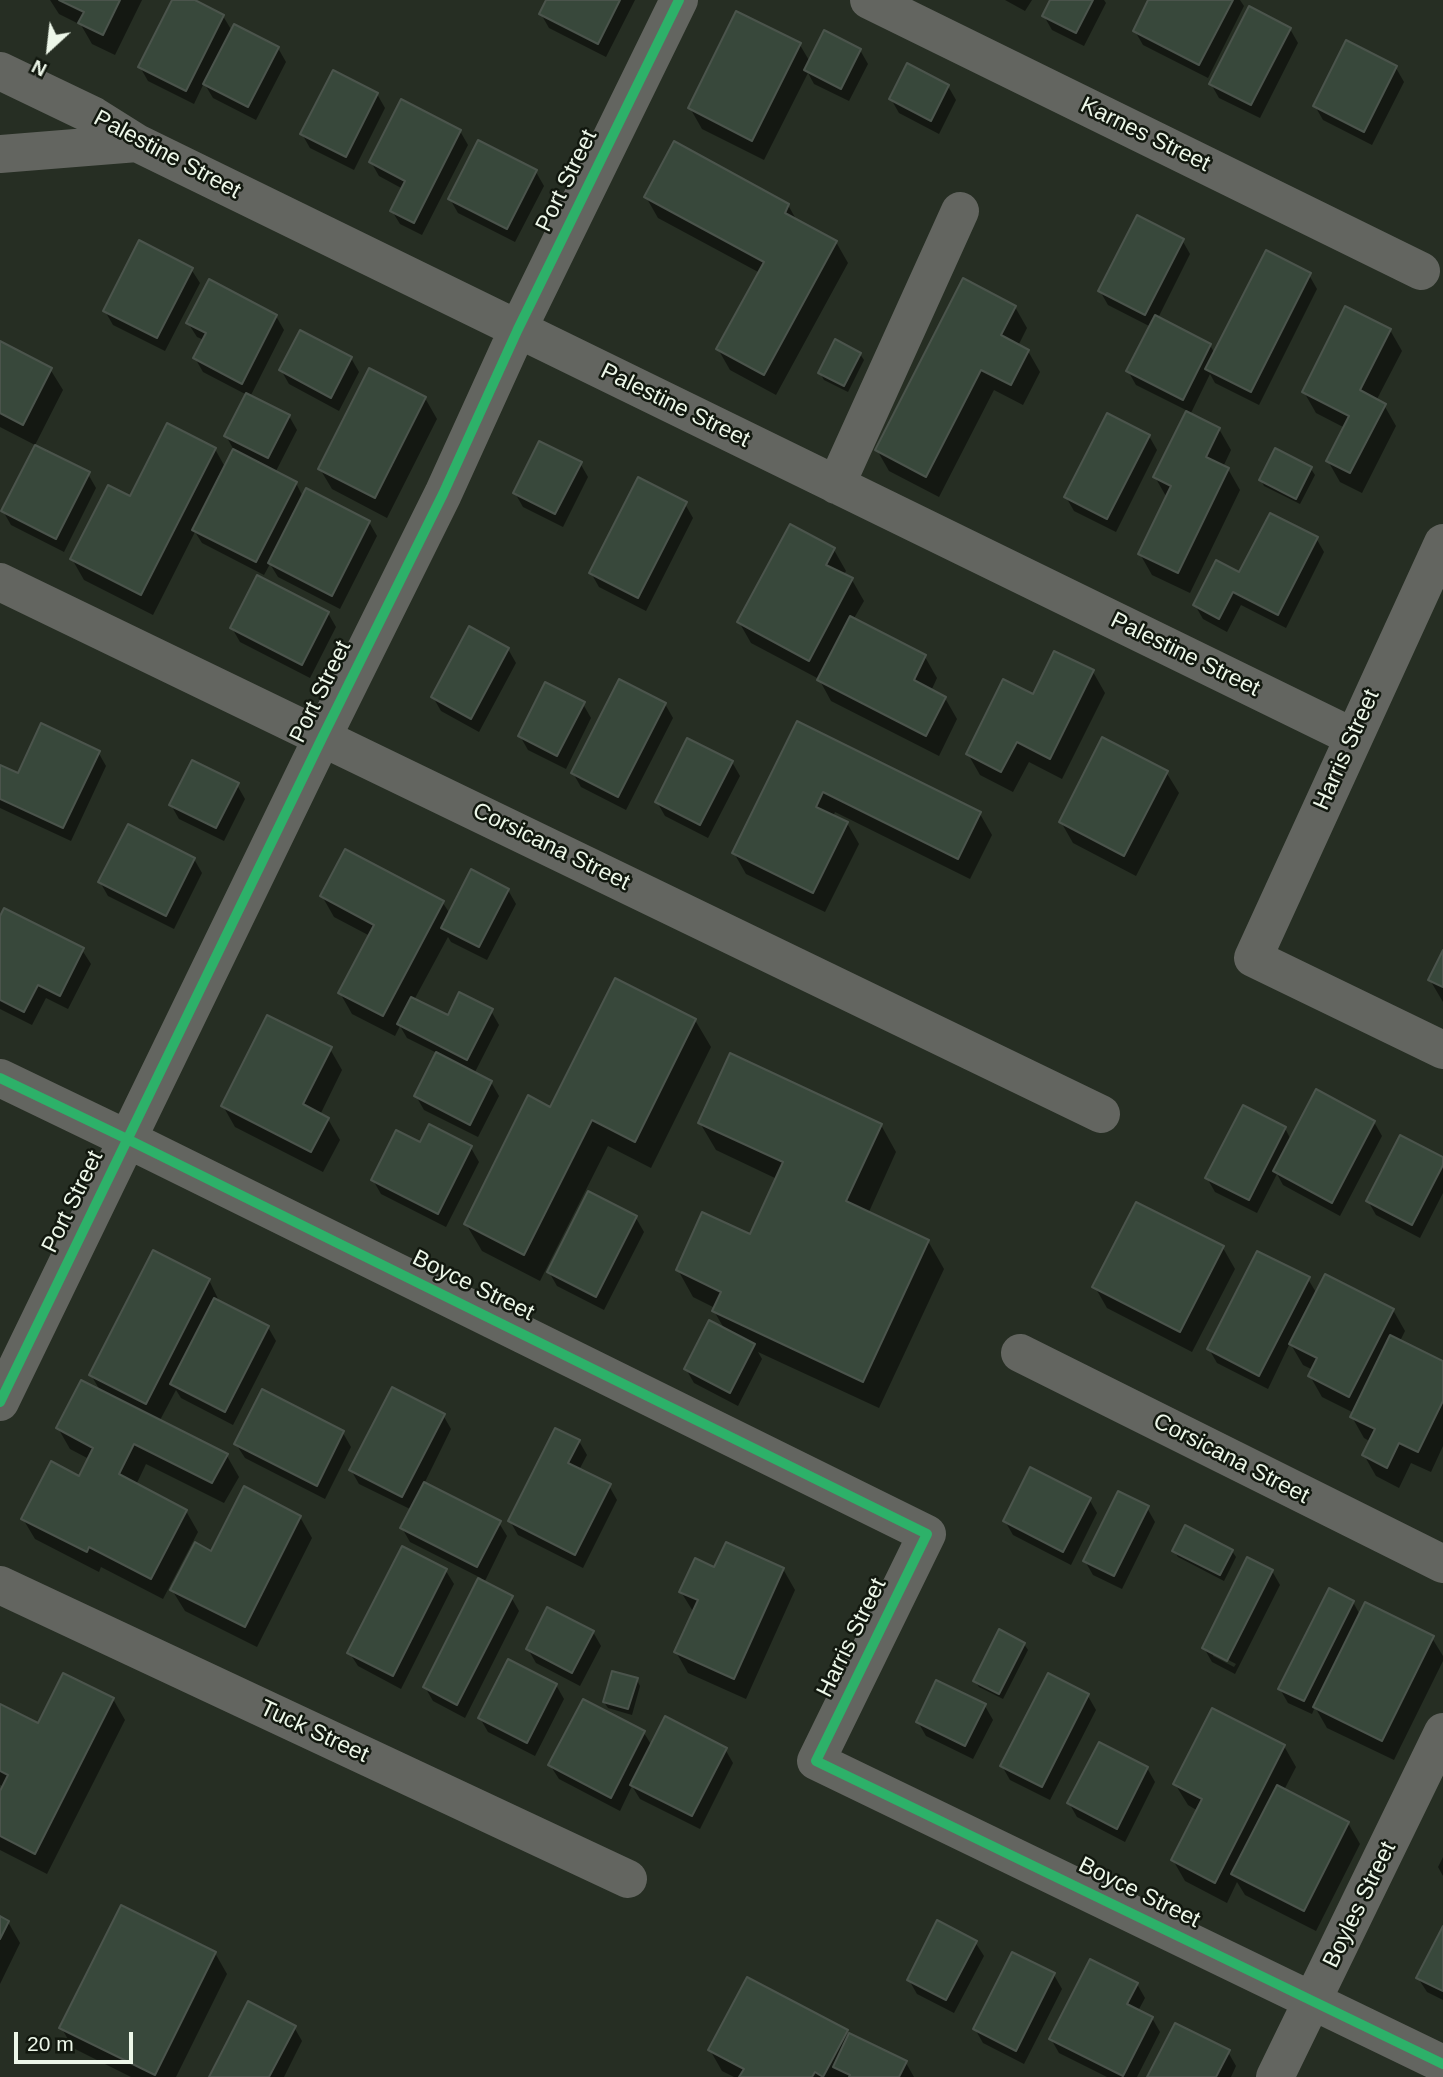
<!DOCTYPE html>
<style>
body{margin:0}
#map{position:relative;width:1443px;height:2077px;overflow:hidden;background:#262e23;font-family:Arial,sans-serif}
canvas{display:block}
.north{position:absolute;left:14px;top:14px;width:70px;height:70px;-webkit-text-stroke:5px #12180f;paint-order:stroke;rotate:207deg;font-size:19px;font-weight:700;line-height:28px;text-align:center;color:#edf7e9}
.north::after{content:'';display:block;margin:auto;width:24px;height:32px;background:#edf7e9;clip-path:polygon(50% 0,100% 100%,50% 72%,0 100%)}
.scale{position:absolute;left:14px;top:2032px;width:119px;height:32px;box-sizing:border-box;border:4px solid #edf7e9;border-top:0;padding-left:9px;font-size:21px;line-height:24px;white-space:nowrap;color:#edf7e9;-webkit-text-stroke:5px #12180f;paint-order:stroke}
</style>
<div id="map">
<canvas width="1443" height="2077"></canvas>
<div class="north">N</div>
<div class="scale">20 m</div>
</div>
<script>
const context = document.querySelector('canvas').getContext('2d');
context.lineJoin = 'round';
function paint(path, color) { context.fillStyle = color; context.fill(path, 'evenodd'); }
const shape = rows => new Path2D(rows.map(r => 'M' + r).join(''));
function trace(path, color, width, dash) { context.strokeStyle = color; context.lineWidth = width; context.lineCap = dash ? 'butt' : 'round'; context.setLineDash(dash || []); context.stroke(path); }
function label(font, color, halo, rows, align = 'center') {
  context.font = font + ' Arial,sans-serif'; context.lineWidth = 5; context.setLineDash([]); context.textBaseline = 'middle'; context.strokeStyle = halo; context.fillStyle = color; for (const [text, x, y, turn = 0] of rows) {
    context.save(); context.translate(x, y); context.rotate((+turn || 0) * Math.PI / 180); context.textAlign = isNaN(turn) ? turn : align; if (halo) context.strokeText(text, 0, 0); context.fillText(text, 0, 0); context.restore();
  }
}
paint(shape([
 [50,0,142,0,115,55,92,44,81,25,59,14],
 [174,0,192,0,223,16,232,31,278,48,286,62,256,120,213,98,204,83,194,104,148,81,140,67],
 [548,0,635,0,606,57,549,28,541,14],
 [1005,0,1032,0,1025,11],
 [1052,0,1104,0,1106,3,1084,46,1052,30,1044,16],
 [1150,0,1240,0,1244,6,1208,78,1143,45,1135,31],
 [1290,29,1298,43,1260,118,1219,98,1211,84],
 [1347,43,1396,68,1404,82,1372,145,1323,120,1315,106],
 [800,45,810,62,860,50,868,64,849,101,814,84,808,73,764,160,702,129,690,108],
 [948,86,956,100,939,134,899,113,891,99],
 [377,94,385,108,354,170,310,148,302,134],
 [460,131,468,145,422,235,400,224,392,211,403,189,379,176,371,162],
 [536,172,544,186,515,242,458,213,450,199],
 [646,197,788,205,797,221,836,242,848,263,776,395,730,370,718,349,760,273,658,218],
 [1182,240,1190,254,1158,318,1210,345,1215,354,1309,275,1317,289,1259,405,1215,383,1210,374,1190,415,1219,429,1231,450,1223,467,1228,469,1240,490,1190,593,1152,575,1140,554,1167,498,1155,477,1188,411,1136,385,1128,371,1151,327,1108,305,1100,291],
 [191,269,200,283,165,351,113,325,105,311],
 [1015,307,1027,328,1018,346,1028,351,1040,372,1023,405,994,390,939,497,889,471,877,450],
 [276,316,284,330,250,397,289,416,297,430,275,473,296,483,303,497,369,522,377,536,340,609,278,577,270,564,264,575,202,543,195,532,153,615,84,580,72,559,130,499,215,449,225,467,234,450,226,436,247,395,203,372,195,358,204,340,197,337,188,323],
 [1390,330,1402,351,1376,401,1384,405,1396,426,1362,493,1340,482,1328,461,1345,428,1316,413,1304,392],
 [0,343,50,369,63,390,35,445,0,427],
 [860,354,864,360,848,392,824,380,820,373],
 [351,358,359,372,339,411,289,384,281,370],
 [425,398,437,419,387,518,332,489,320,469],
 [1149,436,1157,450,1116,532,1074,511,1066,497],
 [580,463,588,477,563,527,523,507,515,493],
 [1311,469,1315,475,1300,504,1264,486,1261,480],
 [88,474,96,488,64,552,11,525,3,511],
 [685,504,693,518,646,611,599,587,591,573],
 [1316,538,1324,552,1286,628,1241,605,1227,632,1203,619,1195,605,1240,575],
 [834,550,846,571,843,575,852,580,864,601,853,620,925,657,937,678,931,691,945,698,957,719,939,756,831,701,819,679,751,643,739,622],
 [328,613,336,627,310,678,240,642,232,628],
 [508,649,516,663,479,732,441,711,433,697],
 [1093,672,1105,693,1062,779,1029,762,1013,792,980,775,968,754,1034,696],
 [583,704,591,718,566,769,528,750,520,736],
 [665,704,673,718,626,810,581,787,573,773],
 [798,724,980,814,992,835,970,879,835,812,833,817,847,823,859,844,825,912,746,874,734,853],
 [98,752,106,766,71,841,0,808,0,767,19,776],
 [732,762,740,776,708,838,665,816,657,802],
 [1166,772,1179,793,1136,876,1073,843,1061,822],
 [237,785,245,799,224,841,179,819,171,805],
 [194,859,202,873,174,929,108,896,100,882],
 [508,890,516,904,487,960,451,942,448,937,414,1000,449,1018,491,1011,499,1025,474,1074,491,1082,499,1096,478,1137,424,1110,416,1096,437,1053,407,1038,400,1026,395,1036,352,1014,340,993,370,936,334,917,322,896,443,903,450,914],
 [0,920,82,950,91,964,68,1009,46,998,32,1025,0,1009],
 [1443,954,1443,1002,1430,980],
 [695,1020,711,1047,651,1168,608,1146,540,1281,482,1251,466,1224,551,1109],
 [330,1049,342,1070,320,1115,328,1119,340,1140,323,1172,235,1127,223,1106],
 [1374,1122,1382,1136,1340,1216,1283,1185,1277,1174,1257,1213,1215,1192,1207,1178,1285,1128,1291,1140],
 [700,1123,881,1125,896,1152,868,1214,928,1241,944,1269,879,1408,758,1352,762,1359,738,1406,694,1383,686,1369,725,1330,714,1311,715,1308,693,1297,678,1270,751,1236,777,1179,716,1150],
 [421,1144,471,1148,479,1162,446,1227,381,1194,373,1180],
 [1443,1159,1443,1193,1420,1238,1376,1215,1368,1201],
 [636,1218,644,1232,604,1310,557,1286,549,1272],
 [1223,1248,1235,1269,1192,1352,1107,1308,1095,1287],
 [1308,1279,1317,1294,1393,1310,1405,1331,1400,1341,1443,1362,1443,1446,1431,1472,1411,1463,1399,1488,1376,1476,1364,1455,1371,1442,1364,1438,1352,1417,1354,1413,1322,1397,1310,1376,1313,1370,1303,1365,1290,1343,1268,1389,1217,1363,1209,1349],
 [209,1280,220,1303,268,1327,276,1341,233,1425,181,1398,176,1390,159,1422,227,1456,239,1477,224,1503,146,1464,136,1485,186,1511,198,1532,163,1599,101,1567,99,1572,35,1539,23,1519,79,1478,89,1459,70,1449,58,1428,101,1392,91,1375],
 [443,1415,451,1429,424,1484,499,1523,507,1536,484,1583,511,1597,519,1611,465,1718,433,1701,425,1687,481,1578,410,1542,402,1528,412,1510,359,1484,351,1470],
 [343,1433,351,1447,325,1499,245,1458,236,1444],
 [579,1441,587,1455,579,1470,609,1486,617,1500,583,1568,518,1535,510,1521],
 [1089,1499,1097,1513,1071,1565,1013,1535,1005,1521],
 [1147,1508,1155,1522,1122,1589,1093,1575,1085,1561],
 [300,1517,312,1538,257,1647,185,1611,172,1590,212,1553],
 [1174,1551,1232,1551,1236,1557,1224,1581,1178,1557],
 [715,1569,783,1569,795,1590,746,1699,688,1673,676,1652,694,1613,681,1592],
 [446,1571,454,1584,401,1689,358,1666,349,1652],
 [1272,1571,1280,1585,1235,1674,1212,1662,1204,1648],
 [1213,1652,1236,1664,1234,1667,1213,1656],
 [1353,1602,1360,1615,1432,1638,1443,1656,1443,1661,1394,1760,1327,1728,1315,1707,1312,1714,1288,1703,1280,1689],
 [593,1632,601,1646,580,1686,536,1663,528,1649],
 [1024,1644,1028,1650,1003,1699,979,1687,975,1681],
 [637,1680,640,1686,632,1715,608,1708,604,1702],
 [556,1685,564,1699,535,1756,488,1732,480,1718],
 [1088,1696,1096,1710,1050,1800,1010,1780,1002,1766],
 [113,1699,125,1720,47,1874,0,1850,0,1795,4,1787,0,1785,0,1706,38,1725],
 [584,1701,644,1733,652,1746,725,1749,733,1763,700,1829,640,1799,632,1786,620,1811,559,1779,550,1765],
 [985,1706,993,1720,973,1759,926,1736,918,1722],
 [1284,1746,1296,1767,1284,1790,1348,1823,1360,1844,1316,1931,1245,1895,1237,1882,1227,1903,1185,1881,1173,1860,1198,1811,1188,1805,1175,1784],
 [1147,1768,1155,1782,1125,1842,1077,1817,1069,1803],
 [1443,1857,1443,1876,1438,1867],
 [0,1918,8,1922,20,1943,0,1984],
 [1443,1929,1443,2000,1427,1992,1418,1978],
 [975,1942,984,1956,954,2013,917,1994,909,1980],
 [215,1953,227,1974,176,2077,131,2077,73,2048,61,2027],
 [1054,1975,1062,1989,1024,2064,983,2043,975,2029],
 [1137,1984,1145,1998,1138,2011,1152,2018,1160,2032,1137,2077,1107,2077,1059,2053,1051,2039],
 [294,2027,302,2041,284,2077,211,2077],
 [847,2031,848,2034,906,2063,914,2077,734,2077,722,2071,710,2050],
 [1228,2052,1236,2066,1231,2077,1149,2077]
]), '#0007');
const building = shape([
 [59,0,120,0,103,35,78,23,84,12,59,0],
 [172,0,195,0,224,15,186,91,138,67,172,0],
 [546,0,620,0,598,44,539,14,546,0],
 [1050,0,1093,0,1076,33,1042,16,1050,0],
 [1148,0,1233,0,1199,65,1133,31,1148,0],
 [1249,6,1291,28,1251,105,1209,84,1249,6],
 [736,11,801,43,752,141,688,108,736,11],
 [234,24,279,47,248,107,203,84,234,24],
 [824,30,861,49,841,89,804,70,824,30],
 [1346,40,1397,66,1364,132,1313,106,1346,40],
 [907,63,949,85,931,121,889,99,907,63],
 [333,70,378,93,346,157,300,134,333,70],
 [401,99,461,130,414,223,390,211,405,181,369,162,401,99],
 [478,140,537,170,507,229,448,199,478,140],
 [674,141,789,204,785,213,837,241,764,375,716,349,764,262,644,197,674,141],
 [1137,215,1184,239,1145,315,1098,291,1137,215],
 [139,240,193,268,157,338,103,311,139,240],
 [1266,250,1311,273,1251,392,1205,369,1266,250],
 [963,278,1016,306,1001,335,1029,350,1011,385,981,370,926,477,875,450,963,278],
 [209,279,277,315,242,384,193,358,206,333,186,323,209,279],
 [1345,306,1391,329,1360,390,1386,404,1350,473,1326,461,1349,416,1302,392,1345,306],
 [1155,315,1211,344,1183,400,1126,371,1155,315],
 [300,330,352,357,331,398,279,370,300,330],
 [835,339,861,353,844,386,818,373,835,339],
 [0,341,52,368,23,425,0,413,0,341],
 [369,368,426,397,375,498,318,469,369,368],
 [246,393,290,415,268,458,224,436,246,393],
 [1186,411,1220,428,1206,457,1229,468,1178,573,1138,554,1171,486,1153,477,1186,411],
 [1107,413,1150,435,1107,519,1064,497,1107,413],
 [167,423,216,448,141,595,70,559,108,485,130,496,167,423],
 [539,441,582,462,555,514,513,493,539,441],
 [35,445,90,472,56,539,1,511,35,445],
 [1275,448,1312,467,1296,499,1259,480,1275,448],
 [233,449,297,482,256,562,192,530,233,449],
 [638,477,687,502,638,598,589,573,638,477],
 [306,488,370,521,332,596,268,563,306,488],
 [1270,513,1318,537,1278,615,1233,592,1219,619,1193,605,1216,560,1239,572,1270,513],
 [790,524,835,548,826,565,853,578,809,661,737,622,790,524],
 [257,575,329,612,302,665,230,628,257,575],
 [850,616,926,655,914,680,946,697,926,736,817,680,850,616],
 [469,626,509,648,471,719,431,697,469,626],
 [1054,651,1094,670,1050,759,1017,742,1001,772,966,754,1003,679,1033,694,1054,651],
 [619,679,666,703,618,797,571,773,619,679],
 [545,682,585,702,557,756,518,736,545,682],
 [797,721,981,812,958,859,823,792,816,807,848,822,813,893,732,853,797,721],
 [41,723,100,751,63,828,0,799,0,765,18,773,41,723],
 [1102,737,1168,771,1124,856,1059,822,1102,737],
 [687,738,733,761,700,825,655,802,687,738],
 [192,760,239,783,216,828,169,805,192,760],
 [128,824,195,858,166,916,98,882,128,824],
 [345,849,444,901,383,1016,338,993,374,925,320,896,345,849],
 [471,869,509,889,479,947,441,928,471,869],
 [4,908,84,948,60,996,38,985,24,1012,0,1000,0,916,4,908],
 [1443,950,1443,987,1428,980,1443,950],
 [615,978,696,1019,635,1142,592,1120,524,1255,464,1224,528,1095,550,1107,615,978],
 [459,992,493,1009,467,1060,397,1024,411,997,448,1015,459,992],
 [267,1015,332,1047,303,1104,329,1118,311,1152,221,1106,267,1015],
 [436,1052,492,1081,470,1125,414,1096,436,1052],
 [730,1053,882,1124,846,1201,929,1240,863,1382,712,1311,721,1292,676,1270,702,1212,750,1234,783,1162,698,1123,730,1053],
 [1316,1089,1375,1121,1332,1203,1273,1171,1316,1089],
 [1243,1105,1286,1127,1249,1200,1205,1178,1243,1105],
 [429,1124,472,1146,438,1214,371,1180,396,1130,420,1142,429,1124],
 [1400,1135,1443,1157,1443,1165,1412,1225,1366,1201,1400,1135],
 [588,1191,637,1216,596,1297,547,1272,588,1191],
 [1136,1202,1224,1246,1180,1332,1092,1287,1136,1202],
 [153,1250,210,1279,146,1404,89,1375,153,1250],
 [1257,1251,1310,1277,1259,1376,1207,1349,1257,1251],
 [1325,1274,1394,1309,1349,1397,1308,1376,1317,1358,1289,1344,1325,1274],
 [214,1298,269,1326,225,1412,170,1384,214,1298],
 [709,1320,755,1344,730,1393,684,1369,709,1320],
 [1390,1335,1443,1361,1443,1401,1418,1452,1399,1443,1387,1468,1362,1455,1375,1429,1350,1417,1390,1335],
 [81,1380,228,1454,212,1483,134,1444,119,1474,187,1510,151,1579,89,1547,87,1552,21,1519,51,1461,79,1476,93,1448,56,1428,81,1380],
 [392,1387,445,1414,402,1497,349,1470,392,1387],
 [262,1389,344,1431,317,1486,234,1444,262,1389],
 [555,1428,580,1440,568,1463,611,1484,575,1555,508,1521,555,1428],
 [1030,1467,1091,1498,1063,1552,1003,1521,1030,1467],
 [424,1482,501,1521,477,1567,400,1528,424,1482],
 [244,1486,301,1516,245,1627,170,1590,195,1542,211,1551,244,1486],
 [1118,1491,1149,1506,1114,1576,1083,1561,1118,1491],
 [1185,1525,1233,1550,1220,1575,1172,1551,1185,1525],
 [726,1542,784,1568,734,1679,674,1652,698,1600,679,1592,695,1558,714,1567,726,1542],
 [402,1546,447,1569,393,1676,347,1653,402,1546],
 [1247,1557,1273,1570,1227,1661,1202,1648,1247,1557],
 [478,1578,513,1596,457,1705,423,1687,478,1578],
 [1329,1588,1354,1601,1304,1701,1278,1689,1329,1588],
 [1365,1602,1434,1636,1382,1741,1313,1707,1365,1602],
 [547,1607,594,1631,572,1673,526,1649,547,1607],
 [999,1629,1025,1643,999,1694,973,1681,999,1629],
 [508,1659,557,1684,527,1743,478,1718,508,1659],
 [612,1671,638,1678,628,1709,603,1702,612,1671],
 [63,1673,114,1698,35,1854,0,1836,0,1791,8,1775,0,1771,0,1704,38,1723,63,1673],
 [1048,1673,1089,1694,1042,1787,1000,1766,1048,1673],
 [936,1680,986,1704,965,1746,916,1722,936,1680],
 [583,1699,645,1731,611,1798,548,1765,583,1699],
 [1212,1708,1285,1745,1215,1883,1171,1860,1202,1799,1173,1784,1212,1708],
 [665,1716,727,1748,692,1816,630,1785,665,1716],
 [1099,1742,1148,1767,1117,1829,1067,1803,1099,1742],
 [1277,1785,1349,1822,1304,1911,1231,1874,1277,1785],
 [121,1905,216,1952,155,2075,59,2028,121,1905],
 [0,1916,9,1921,0,1939,0,1916],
 [937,1920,977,1941,946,2000,907,1980,937,1920],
 [1443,1926,1443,1991,1416,1978,1443,1926],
 [1012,1952,1055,1973,1016,2051,973,2029,1012,1952],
 [1090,1959,1138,1983,1127,2004,1153,2017,1123,2076,1049,2039,1090,1959],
 [747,1977,848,2030,823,2077,815,2072,812,2077,739,2077,744,2069,708,2050,747,1977],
 [248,2001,296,2026,269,2077,209,2077,248,2001],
 [1175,2023,1230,2050,1216,2077,1147,2077,1175,2023],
 [849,2033,907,2061,899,2077,849,2077,850,2075,833,2067,849,2033]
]);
paint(building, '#38483b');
trace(building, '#4b544c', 2);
trace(shape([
 [869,0,1421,271],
 [0,71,94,116,137,143,1353,737],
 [0,154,137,143],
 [836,485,960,211],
 [1443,543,1253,958,1443,1050],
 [0,582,1101,1114],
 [0,1078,127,1139,927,1534,816,1761,1443,2064],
 [1020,1353,1443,1564],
 [0,1402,323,736,443,494,518,329,679,0],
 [0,1585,628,1879],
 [1275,2077,1443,1732]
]), '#636560', 38);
trace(shape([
 [0,1078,127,1139,927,1534,816,1761,1443,2064],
 [0,1402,323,736,443,494,518,329,679,0]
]), '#2db169', 10);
label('23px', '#edf7e9', '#12180f', [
 ["Karnes Street",1145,135,26],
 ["Palestine Street",167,155,28],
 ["Port Street",567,181,-64],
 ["Palestine Street",675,406,26],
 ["Palestine Street",1185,655,26],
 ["Port Street",321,692,-64],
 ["Harris Street",1347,750,-66],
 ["Corsicana Street",551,847,26],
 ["Port Street",73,1202,-64],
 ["Boyce Street",473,1286,26],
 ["Corsicana Street",1231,1459,27],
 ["Harris Street",852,1638,-64],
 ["Tuck Street",314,1732,25],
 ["Boyce Street",1139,1893,26],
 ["Boyles Street",1360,1905,-64]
]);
</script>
